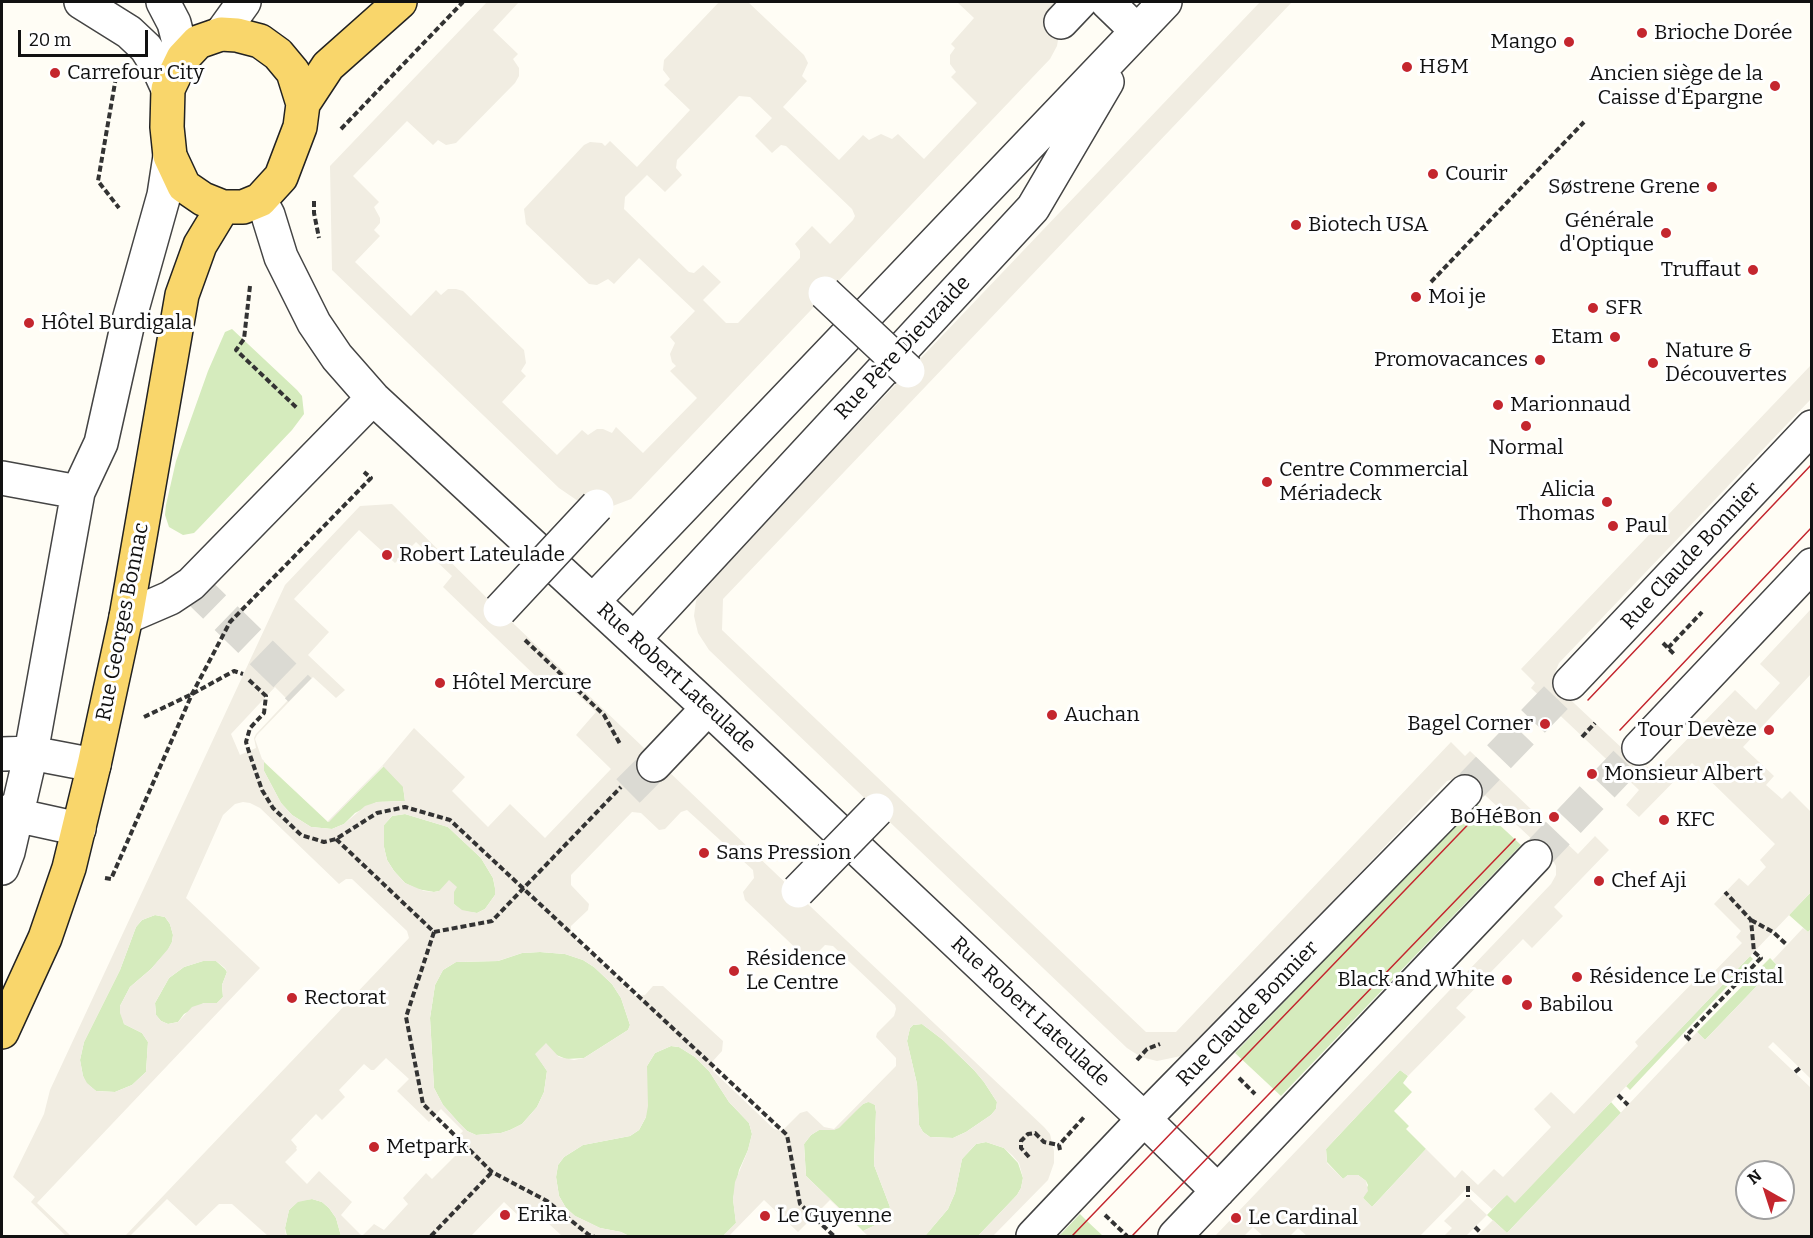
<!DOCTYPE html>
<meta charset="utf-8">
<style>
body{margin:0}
#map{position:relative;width:1813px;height:1238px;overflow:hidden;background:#fffdf5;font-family:Bitter,serif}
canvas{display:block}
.frame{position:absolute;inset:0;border:3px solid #111;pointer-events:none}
.north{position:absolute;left:1735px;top:1160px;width:60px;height:60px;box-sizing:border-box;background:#fff;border:2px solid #a0a0a0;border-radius:50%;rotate:321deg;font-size:16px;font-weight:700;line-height:24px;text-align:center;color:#111}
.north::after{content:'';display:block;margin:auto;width:21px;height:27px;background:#c4262e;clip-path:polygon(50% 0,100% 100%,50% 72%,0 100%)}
.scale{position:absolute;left:18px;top:30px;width:130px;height:27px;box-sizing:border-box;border:3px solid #111;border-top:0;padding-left:8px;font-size:18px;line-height:21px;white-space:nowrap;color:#111;-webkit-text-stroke:4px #fff;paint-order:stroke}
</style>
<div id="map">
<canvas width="1813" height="1238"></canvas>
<div class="frame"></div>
<div class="north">N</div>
<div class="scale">20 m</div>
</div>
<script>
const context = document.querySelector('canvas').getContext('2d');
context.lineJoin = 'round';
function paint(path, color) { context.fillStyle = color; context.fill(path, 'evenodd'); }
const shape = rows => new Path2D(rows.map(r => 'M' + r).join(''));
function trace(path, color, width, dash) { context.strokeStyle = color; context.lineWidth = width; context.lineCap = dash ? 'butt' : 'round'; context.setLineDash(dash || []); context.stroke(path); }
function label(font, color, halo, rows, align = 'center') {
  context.font = font + ' Bitter,serif'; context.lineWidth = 6; context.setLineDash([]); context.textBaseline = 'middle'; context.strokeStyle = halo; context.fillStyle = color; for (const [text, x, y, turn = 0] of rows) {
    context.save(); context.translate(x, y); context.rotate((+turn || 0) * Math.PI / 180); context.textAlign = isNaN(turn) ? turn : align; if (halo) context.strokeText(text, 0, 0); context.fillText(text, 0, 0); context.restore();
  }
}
paint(shape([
 [232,329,297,390,302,396,304,414,292,430,198,529,194,533,183,535,169,527,165,515,166,505,176,461,208,371,225,332],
 [263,761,328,822,384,766,403,786,405,801,377,802,355,813,344,824,332,829,311,827,292,815,281,803,264,771],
 [1476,803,1521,845,1281,1096,1235,1053],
 [405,814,448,827,481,858,493,878,495,888,495,895,485,909,477,913,462,911,454,904,454,892,439,891,434,892,417,889,405,883,394,871,387,860,384,847,384,825,392,816],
 [1811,892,1811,929,1808,932,1789,915],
 [155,915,165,917,170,924,173,935,172,942,168,950,151,969,130,987,120,1006,124,1024,142,1033,148,1042,146,1072,132,1085,115,1092,96,1091,86,1083,83,1076,80,1060,84,1042,120,970,136,927,142,920],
 [540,952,565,954,583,960,594,967,612,984,621,998,630,1025,628,1030,584,1058,566,1059,554,1054,548,1047,536,1054,547,1071,544,1092,537,1107,522,1124,510,1130,501,1133,476,1135,467,1131,459,1123,443,1105,434,1088,430,1018,435,985,443,970,456,962,498,961,522,953],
 [1750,956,1753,959,1630,1090,1626,1086],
 [1770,958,1777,965,1705,1040,1697,1032],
 [203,961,216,961,225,969,227,972,222,985,223,997,217,1003,204,1003,184,1014,178,1022,168,1024,161,1021,156,1015,155,1003,169,978,184,967],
 [922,1024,943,1040,974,1070,984,1082,997,1102,996,1109,991,1115,966,1132,953,1138,930,1137,923,1132,919,1125,917,1084,907,1041,910,1028,913,1025],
 [671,1046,679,1047,695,1057,709,1071,729,1102,749,1123,752,1134,748,1150,739,1170,733,1199,736,1223,723,1236,629,1236,621,1232,600,1228,575,1216,566,1208,559,1196,556,1177,558,1165,564,1157,583,1145,630,1136,639,1130,646,1117,647,1066,655,1053],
 [1400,1070,1408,1076,1403,1083,1412,1092,1394,1111,1409,1126,1406,1129,1426,1149,1372,1207,1363,1198,1368,1185,1366,1181,1358,1175,1348,1175,1343,1179,1327,1162,1326,1149],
 [868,1102,871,1102,875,1105,876,1112,874,1165,890,1207,884,1221,863,1231,806,1176,804,1144,811,1135,819,1130,834,1130,863,1104],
 [1611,1102,1621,1113,1507,1233,1487,1215,1507,1194,1515,1202],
 [986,1142,1004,1148,1018,1163,1023,1178,1021,1188,1017,1195,978,1236,925,1236,948,1209,955,1193,962,1159,976,1144],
 [312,1199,322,1202,329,1208,336,1218,341,1236,287,1236,285,1228,289,1210,298,1201],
 [1080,1214,1087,1221,1103,1236,1059,1236]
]), '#d5ebbd');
paint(shape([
 [487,2,519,2,493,30,518,54,513,59,519,68,519,76,515,83,456,143,446,145,438,140,433,145,407,121,353,176,379,202,374,207,380,218,380,223,374,230,380,236,355,262,411,316,436,290,441,295,448,289,456,289,463,291,524,350,526,363,521,371,526,376,502,402,557,455,582,430,588,435,597,429,603,429,612,433,616,427,643,453,697,398,670,371,676,366,672,362,670,354,675,343,670,337,695,311,639,258,614,284,608,279,597,285,589,284,526,224,524,209,584,145,590,142,602,143,605,146,610,141,637,167,690,110,664,85,670,79,663,70,664,60,719,2,748,2,804,55,808,63,802,76,807,81,783,107,839,160,863,135,869,140,881,134,892,139,898,134,924,159,977,103,951,77,956,72,950,64,950,55,955,48,951,44,974,18,957,2,1055,2,1061,22,1057,46,1050,59,631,499,610,507,588,505,578,501,559,488,332,270,330,166],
 [739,96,750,97,772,118,755,136,772,153,781,145,786,146,852,209,855,216,853,220,830,244,812,226,795,244,800,251,800,258,738,323,726,323,703,300,721,282,703,265,694,273,689,272,624,209,625,197,647,175,665,192,682,175,676,168,677,160],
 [1260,2,1292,2,723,599,722,630,1146,1032,1176,1032,1451,742,1465,756,1470,751,1578,854,1595,836,1609,850,1554,907,1563,916,1532,948,1523,939,1456,1008,1466,1017,1408,1076,1400,1070,1326,1149,1327,1163,1343,1179,1348,1175,1358,1175,1366,1181,1368,1191,1363,1198,1372,1207,1426,1149,1455,1178,1462,1170,1478,1185,1494,1169,1503,1177,1551,1127,1534,1109,1551,1092,1574,1114,1638,1046,1635,1042,1701,974,1707,979,1742,943,1736,937,1741,931,1714,904,1739,878,1748,886,1766,867,1760,860,1775,844,1692,763,1639,817,1626,805,1639,790,1531,688,1535,683,1521,669,1811,365,1811,399,1559,663,1554,675,1559,689,1641,766,1657,768,1664,763,1735,690,1756,710,1780,683,1760,664,1811,609,1811,674,1743,747,1774,776,1766,785,1782,799,1790,791,1811,812,1811,892,1515,1203,1507,1195,1492,1209,1468,1187,1420,1236,1307,1236,1298,1228,1290,1236,1263,1236,1253,1227,1244,1236,1215,1236,1551,884,1556,875,1556,866,1551,857,1471,782,1457,778,1447,781,1195,1046,1181,1056,1157,1061,1141,1057,1127,1048,709,650,698,633,694,616,696,601,701,589],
 [392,504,495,606,793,890,1044,1127,1050,1134,1054,1151,1054,1163,1048,1180,993,1236,978,1236,1017,1195,1021,1188,1023,1178,1019,1163,1012,1155,1004,1148,986,1142,976,1144,962,1159,955,1193,948,1209,925,1236,868,1236,830,1200,798,1232,764,1200,729,1236,723,1236,736,1223,733,1199,735,1182,748,1150,752,1134,749,1123,729,1102,709,1071,695,1057,679,1047,671,1046,655,1053,647,1066,648,1106,646,1117,639,1130,630,1136,583,1145,564,1157,558,1165,556,1177,559,1196,566,1208,575,1216,588,1222,600,1228,621,1232,629,1236,562,1236,534,1210,524,1221,504,1202,471,1236,341,1236,336,1218,329,1208,322,1202,312,1199,298,1202,289,1210,285,1228,286,1236,268,1236,232,1204,219,1204,196,1226,167,1199,130,1236,125,1236,409,938,407,931,352,879,346,879,339,884,260,808,250,803,243,802,235,804,223,815,186,898,260,968,37,1203,71,1236,66,1236,31,1202,35,1197,13,1177,44,1114,50,1090,285,585,360,506],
 [359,530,395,563,416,542,452,576,443,587,548,688,560,678,596,712,576,735,611,769,545,838,510,804,488,827,452,791,465,777,414,728,383,765,328,821,262,759,255,739,257,735,313,677,336,698,345,690,308,655,329,632,294,599],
 [275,687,288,700,256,734,254,738,256,748,240,755,231,734],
 [264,761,329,822,383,766,403,787,405,801,377,802,365,806,344,824,332,829,311,827,292,815,281,803,264,771],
 [687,810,753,870,754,878,743,892,745,900,804,956,814,956,825,945,833,946,895,1005,896,1009,894,1016,877,1033,876,1037,896,1058,896,1066,834,1129,824,1127,807,1111,800,1113,784,1129,781,1131,774,1129,713,1071,712,1062,722,1051,723,1041,663,986,653,986,645,995,635,996,571,935,571,926,588,910,589,904,571,885,571,875,632,812,641,813,659,830,665,829,681,812],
 [405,814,448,827,481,858,493,878,495,888,495,895,485,909,477,913,462,910,454,904,454,892,457,887,449,880,439,891,434,892,424,891,405,883,394,871,387,860,384,847,384,825,392,816],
 [155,915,165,917,170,924,173,935,172,942,168,949,151,969,130,987,120,1006,120,1013,124,1024,142,1033,148,1042,146,1072,132,1085,115,1092,96,1091,87,1083,83,1076,80,1060,84,1042,120,970,136,927,142,920],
 [540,952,565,954,583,960,594,967,612,984,621,998,630,1025,628,1030,584,1058,574,1060,559,1057,546,1043,535,1054,547,1071,544,1092,537,1107,522,1124,510,1130,501,1133,476,1135,467,1131,459,1123,443,1105,434,1088,430,1018,435,985,443,970,456,962,498,961,522,953],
 [203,961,216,961,225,968,227,972,222,985,223,997,217,1003,204,1003,192,1007,178,1022,168,1024,161,1021,156,1015,155,1003,169,978,184,967],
 [922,1024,943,1040,974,1070,984,1082,997,1102,996,1109,991,1115,966,1132,953,1138,930,1137,923,1132,919,1125,917,1084,907,1041,910,1028,913,1025],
 [386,1058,409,1079,397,1091,429,1122,441,1109,463,1131,452,1143,451,1146,458,1153,432,1179,426,1173,403,1198,408,1204,384,1230,374,1224,362,1236,341,1215,352,1202,319,1171,307,1184,285,1162,297,1150,296,1148,297,1147,291,1140,316,1114,322,1120,345,1097,339,1090,364,1064,371,1070,374,1070],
 [868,1102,875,1105,876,1112,874,1165,890,1207,884,1221,863,1231,806,1176,804,1144,811,1135,819,1130,834,1130,839,1128,863,1104],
 [1803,928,1808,932,1811,929,1811,1079,1773,1042,1768,1047,1811,1088,1811,1236,1477,1236,1493,1220,1507,1233,1697,1032,1705,1040,1777,965,1773,960],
 [1747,1172,1783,1172,1783,1208,1747,1208],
 [1468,1197,1487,1215,1466,1236,1444,1236,1452,1228,1444,1221]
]), '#f1ede2');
trace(shape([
 [191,584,300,690],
 [628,791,654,765],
 [1465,792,1570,683],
 [1535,857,1639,748]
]), '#dbdad3', 33, [33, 16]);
const minor = shape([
 [81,2,129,32,146,48,158,67,168,89],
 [163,2,174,23,183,58],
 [1107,2,1137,31],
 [1061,22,1080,2],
 [221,34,244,2],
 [260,200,268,215,281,257,314,323,337,357,373,398,708,708,1144,1119,1218,1191],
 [2,478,78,492],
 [593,601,1165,2],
 [126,617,170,598,191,584,373,398],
 [634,639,1033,208,1107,82],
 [1570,683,1812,427],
 [1639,748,1812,565],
 [2,754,31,753,94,765],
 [654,765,708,708],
 [2,812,79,829],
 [2,868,8,852,31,753,78,492,101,443,127,327,164,195,170,156],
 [1033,1236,1144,1119,1465,792],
 [1175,1236,1535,857]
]);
const major = shape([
 [221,34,237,35,260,41,278,54,293,72,303,104,300,127,281,177,260,200,243,207,223,207,203,199,184,186,170,156,167,127,168,89,183,58,198,42,221,34],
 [303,104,328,66,400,2],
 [2,1032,45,938,69,868,94,765,126,617,182,295,200,245,223,207]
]);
trace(minor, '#444', 36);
trace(major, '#222', 36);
trace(shape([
 [116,77,98,181,119,208],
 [341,129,463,2],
 [314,201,314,213,319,238],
 [1431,282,1584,122],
 [250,286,244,339,236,350,298,409],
 [525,640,604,715,620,744],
 [1663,643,1675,655],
 [1668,648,1702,612],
 [249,680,266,696,264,713,250,728,246,742,249,752,262,790,273,808,301,835,324,842,336,839,377,813,405,807,450,820,787,1135,800,1204,834,1236],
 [144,717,192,694,234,671,243,674],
 [1582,737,1595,723],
 [336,839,434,932,406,1017,423,1104,492,1172,547,1201,589,1235,594,1236],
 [105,878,111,879,192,694,230,622,371,478,364,472],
 [1751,920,1773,932,1787,945],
 [434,932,492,921,621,787],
 [1690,1040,1686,1036,1761,958,1754,952,1751,920,1725,892],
 [1137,1060,1147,1049,1160,1044],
 [1795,1072,1800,1068],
 [1239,1078,1255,1094],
 [1618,1095,1628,1105],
 [1060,1150,1059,1145,1085,1116],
 [1029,1157,1021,1148,1021,1141,1028,1134,1035,1133,1044,1142,1059,1145],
 [1468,1186,1468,1197],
 [1105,1215,1127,1236],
 [1475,1227,1481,1233],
 [431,1236,492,1172]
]), '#333', 4, [6, 3]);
trace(minor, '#fff', 33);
trace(major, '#f9d66b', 33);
trace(shape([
 [1588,700,1812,464],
 [1620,730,1812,527],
 [1072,1236,1483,809],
 [1132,1236,1515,839]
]), '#c4262e', 1.5);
const minorBridge = shape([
 [825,293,908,371],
 [500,610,597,506],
 [798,891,877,810]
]);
trace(minorBridge, '#444', 36, []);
trace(minorBridge, '#fff', 33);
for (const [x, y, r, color] of [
 [1642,33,6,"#c4262e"],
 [1569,42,6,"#c4262e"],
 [1407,67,6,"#c4262e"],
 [55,73,6,"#c4262e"],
 [1775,86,6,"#c4262e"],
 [1433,174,6,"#c4262e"],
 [1712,187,6,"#c4262e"],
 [1296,225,6,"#c4262e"],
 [1666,233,6,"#c4262e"],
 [1753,270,6,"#c4262e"],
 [1416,297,6,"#c4262e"],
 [1593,308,6,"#c4262e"],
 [29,323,6,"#c4262e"],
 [1615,337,6,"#c4262e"],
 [1540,360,6,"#c4262e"],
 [1653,363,6,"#c4262e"],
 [1498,405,6,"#c4262e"],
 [1526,426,6,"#c4262e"],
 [1267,482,6,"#c4262e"],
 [1607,502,6,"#c4262e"],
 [1613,526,6,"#c4262e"],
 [387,555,6,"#c4262e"],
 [440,683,6,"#c4262e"],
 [1052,715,6,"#c4262e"],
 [1545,724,6,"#c4262e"],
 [1769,730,6,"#c4262e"],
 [1592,774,6,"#c4262e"],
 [1554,817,6,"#c4262e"],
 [1664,820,6,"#c4262e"],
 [704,853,6,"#c4262e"],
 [1599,881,6,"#c4262e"],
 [734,971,6,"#c4262e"],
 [1577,977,6,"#c4262e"],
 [1507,980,6,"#c4262e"],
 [292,998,6,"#c4262e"],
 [1527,1005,6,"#c4262e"],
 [374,1147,6,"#c4262e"],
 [505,1215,6,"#c4262e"],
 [765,1216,6,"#c4262e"],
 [1236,1218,6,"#c4262e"]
]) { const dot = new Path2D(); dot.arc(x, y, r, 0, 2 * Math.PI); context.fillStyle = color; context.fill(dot); trace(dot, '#fff', 2); }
label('21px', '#111', '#fff', [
 ["Brioche Dorée",1654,33],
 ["Mango",1557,42,"right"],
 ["H&M",1419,67],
 ["Carrefour City",67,73],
 ["Ancien siège de la",1763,74,"right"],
 ["Caisse d'Épargne",1763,98,"right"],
 ["Courir",1445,174],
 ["Søstrene Grene",1700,187,"right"],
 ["Générale",1654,221,"right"],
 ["d'Optique",1654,245,"right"],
 ["Biotech USA",1308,225],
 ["Truffaut",1741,270,"right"],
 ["Moi je",1428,297],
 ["SFR",1605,308],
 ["Hôtel Burdigala",41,323],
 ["Etam",1603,337,"right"],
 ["Nature &",1665,351],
 ["Découvertes",1665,375],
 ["Promovacances",1528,360,"right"],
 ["Marionnaud",1510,405],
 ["Normal",1526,448,"center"],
 ["Centre Commercial",1279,470],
 ["Mériadeck",1279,494],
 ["Alicia",1595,490,"right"],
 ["Thomas",1595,514,"right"],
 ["Paul",1625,526],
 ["Robert Lateulade",399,555],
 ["Hôtel Mercure",452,683],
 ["Auchan",1064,715],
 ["Bagel Corner",1533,724,"right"],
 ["Tour Devèze",1757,730,"right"],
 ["Monsieur Albert",1604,774],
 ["BoHéBon",1542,817,"right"],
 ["KFC",1676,820],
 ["Sans Pression",716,853],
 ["Chef Aji",1611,881],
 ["Résidence",746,959],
 ["Le Centre",746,983],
 ["Résidence Le Cristal",1589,977],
 ["Black and White",1495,980,"right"],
 ["Rectorat",304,998],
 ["Babilou",1539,1005],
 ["Metpark",386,1147],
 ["Erika",517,1215],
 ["Le Guyenne",777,1216],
 ["Le Cardinal",1248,1218]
], 'left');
label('21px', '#111', '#fff', [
 ["Rue Père Dieuzaide",903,348,-47],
 ["Rue Claude Bonnier",1691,556,-47],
 ["Rue Georges Bonnac",123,622,-79],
 ["Rue Robert Lateulade",676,678,43],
 ["Rue Robert Lateulade",1030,1012,43],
 ["Rue Claude Bonnier",1248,1014,-46]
]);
</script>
